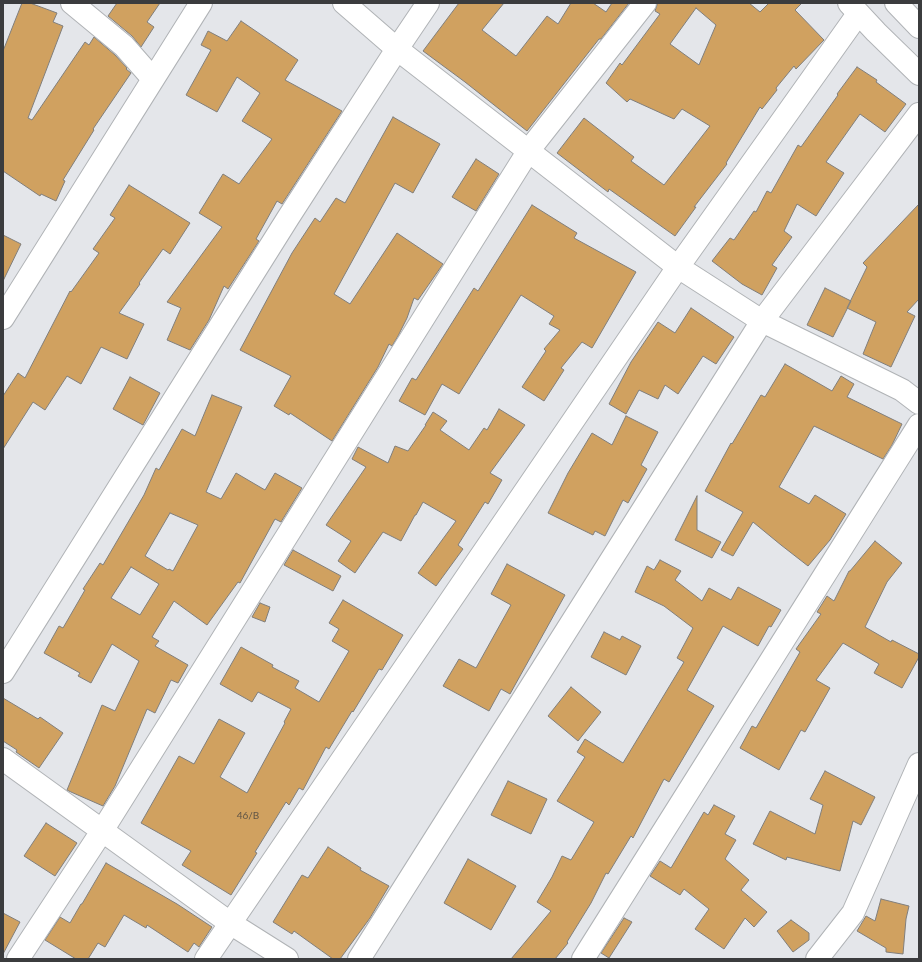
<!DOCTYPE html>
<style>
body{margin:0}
#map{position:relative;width:922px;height:962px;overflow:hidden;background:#e4e6ea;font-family:Lato,sans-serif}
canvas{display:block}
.frame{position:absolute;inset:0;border:4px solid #3b3c3e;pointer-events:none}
</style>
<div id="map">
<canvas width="922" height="962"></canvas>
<div class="frame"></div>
</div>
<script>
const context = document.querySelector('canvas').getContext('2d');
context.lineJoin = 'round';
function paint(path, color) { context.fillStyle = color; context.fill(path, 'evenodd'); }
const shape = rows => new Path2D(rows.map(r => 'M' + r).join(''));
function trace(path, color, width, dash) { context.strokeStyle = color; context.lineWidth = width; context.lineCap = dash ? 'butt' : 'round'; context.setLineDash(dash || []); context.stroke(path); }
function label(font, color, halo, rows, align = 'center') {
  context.font = font + ' Lato,sans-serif'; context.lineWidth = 3; context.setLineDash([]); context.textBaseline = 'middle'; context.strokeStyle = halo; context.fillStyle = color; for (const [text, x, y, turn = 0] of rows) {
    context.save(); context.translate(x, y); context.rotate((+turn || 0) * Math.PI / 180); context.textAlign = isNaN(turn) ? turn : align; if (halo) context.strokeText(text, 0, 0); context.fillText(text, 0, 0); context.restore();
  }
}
const building = shape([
 [22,3,30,3,57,13,53,22,63,26,28,118,32,120,85,42,89,45,94,37,115,55,127,68,126,69,131,73,93,129,94,130,63,180,65,181,56,201,41,194,40,196,3,171,3,51,22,3],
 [117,3,160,3,147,22,154,27,141,47,132,36,108,16,117,3],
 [459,3,504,3,482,30,516,56,547,16,558,24,571,3,593,3,606,12,612,3,629,3,601,39,599,39,527,131,465,82,423,51,459,3],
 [657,3,749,3,760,12,769,3,802,3,795,10,824,40,796,69,794,66,776,88,777,90,762,109,760,107,726,163,727,164,694,207,696,207,675,236,609,189,608,192,557,153,584,118,634,157,631,161,664,185,710,126,682,109,674,119,630,99,627,102,606,83,620,63,622,65,660,14,655,11,657,5,657,3],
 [696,8,716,25,699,65,670,44,696,8],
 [241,21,298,60,285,80,342,111,282,204,277,201,256,239,259,241,228,289,224,286,209,320,190,350,167,340,181,308,167,302,222,227,199,213,223,174,239,184,272,139,242,121,260,93,237,77,217,112,186,95,211,50,201,45,208,31,227,41,241,21],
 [857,67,877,80,876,82,906,104,885,132,860,114,826,162,844,173,816,216,797,204,784,231,792,237,772,265,777,268,762,295,742,284,712,261,730,238,734,240,754,211,756,212,767,191,771,193,798,145,801,147,838,95,837,94,857,67],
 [393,117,440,144,413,193,395,183,334,294,350,304,397,233,443,264,418,300,414,298,407,318,398,336,392,346,389,344,378,367,332,441,290,413,289,415,274,406,291,376,240,350,292,253,315,218,320,222,336,198,345,203,393,117],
 [476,159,499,174,476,211,452,197,476,159],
 [129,185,190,223,170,254,163,249,139,283,140,284,119,313,144,324,127,359,101,347,81,384,67,376,45,410,33,402,3,449,3,396,18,373,25,378,70,291,71,292,99,253,93,249,115,218,110,215,129,185],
 [919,204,919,299,907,312,915,316,891,367,863,354,876,322,847,308,867,267,863,263,919,204],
 [532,205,577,233,574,238,636,272,592,348,582,342,561,368,564,370,544,401,522,387,546,351,544,349,560,330,549,324,554,316,521,295,459,394,442,384,425,415,399,401,412,378,416,380,474,288,478,291,532,205],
 [3,235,21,244,3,281,3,235],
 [825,288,851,301,833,337,807,325,825,288],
 [691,308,734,337,716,364,703,356,678,394,665,385,658,399,639,390,626,414,609,404,631,362,658,322,675,333,691,308],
 [785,364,832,391,841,376,854,384,847,397,902,424,892,445,883,459,814,426,779,487,809,504,815,495,846,514,830,540,808,566,781,545,753,522,733,556,721,550,743,512,705,491,731,443,732,444,761,395,765,397,785,364],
 [130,377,160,393,143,425,113,409,130,377],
 [212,395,242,407,206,492,221,499,236,473,265,490,275,473,302,488,281,522,275,519,240,583,238,582,207,625,174,601,152,637,159,641,155,646,188,665,178,683,171,680,155,713,147,709,115,786,103,806,71,792,67,790,102,705,115,711,139,661,112,644,91,683,78,676,80,673,44,653,59,626,63,628,85,590,83,589,100,563,103,565,144,495,156,468,159,470,182,429,195,436,212,395],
 [170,513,198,525,173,571,169,569,168,570,145,556,170,513],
 [131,567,159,584,140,615,111,598,131,567],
 [499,409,525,425,490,473,502,480,488,504,485,502,458,545,463,549,436,586,418,573,456,521,423,502,416,515,415,515,401,541,383,532,355,573,338,561,351,541,326,525,366,467,352,459,358,447,388,463,395,446,408,451,426,425,425,425,433,412,447,421,440,430,469,450,484,428,487,430,499,409],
 [626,416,658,432,641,465,647,469,628,503,623,500,605,536,595,531,593,535,548,513,568,473,592,433,612,445,626,416],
 [697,496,697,530,721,542,712,558,675,540,697,496],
 [875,541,902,563,887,582,865,627,891,642,892,640,919,654,919,657,902,688,874,673,879,664,843,643,816,680,830,688,805,732,801,730,779,770,740,748,752,726,756,728,800,652,796,649,821,614,817,612,827,596,834,601,849,571,850,571,875,541],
 [293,550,341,576,333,591,284,565,293,550],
 [660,560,681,571,675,580,702,601,709,588,731,600,738,587,781,610,771,627,769,626,758,646,723,626,687,690,714,706,669,782,664,779,633,838,631,836,608,874,606,873,591,903,567,942,568,943,555,959,511,959,551,911,537,902,552,877,562,856,571,860,594,822,557,801,585,757,577,752,585,739,623,763,684,662,677,658,693,628,664,606,635,592,647,566,654,570,660,560],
 [507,564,565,595,510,694,501,689,489,711,443,686,459,659,476,668,511,605,491,594,507,564],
 [343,600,403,635,382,670,379,669,353,712,352,711,329,749,326,747,303,790,299,788,289,805,286,802,255,852,257,853,231,895,182,865,191,851,141,823,179,756,194,764,219,719,245,733,220,777,247,793,285,723,284,722,291,709,258,692,252,702,220,684,241,647,273,665,272,667,299,681,295,688,319,702,349,651,332,641,339,629,329,623,343,600],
 [260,603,270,607,265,622,252,617,260,603],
 [604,632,620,640,622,636,641,646,626,675,591,657,604,632],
 [571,687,601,712,578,741,548,716,571,687],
 [3,698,38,719,40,717,63,733,39,768,16,752,17,750,3,741,3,698],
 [825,771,875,797,861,825,853,821,840,871,787,857,786,860,753,844,770,811,815,834,823,805,810,799,825,771],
 [508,781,547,799,531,834,491,815,508,781],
 [714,805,735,816,725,834,736,840,725,859,749,880,741,890,767,912,754,927,745,918,724,949,695,929,709,909,684,889,680,895,650,876,660,861,671,868,704,812,708,815,714,805],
 [46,823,77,843,55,876,24,856,46,823],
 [328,847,361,868,360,870,389,886,370,918,340,959,333,959,294,931,292,934,273,922,302,875,308,878,328,847],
 [468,859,516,886,491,930,444,903,468,859],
 [106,863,177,904,212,927,199,947,194,943,188,952,147,925,146,928,124,915,105,947,98,943,88,959,76,959,45,940,60,917,70,923,81,904,82,904,106,863],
 [881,899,909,906,906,919,903,954,886,952,886,948,857,931,866,916,875,921,881,899],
 [3,913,20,922,3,954,3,913],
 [624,918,632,922,609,958,601,953,624,918],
 [791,920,809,933,809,940,793,952,777,931,791,920]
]);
paint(building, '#d0a160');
trace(building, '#807e7b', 1);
const minor = shape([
 [72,3,124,46,153,79],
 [344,3,397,49,678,267,762,321,902,390,919,403],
 [3,318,201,3],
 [3,672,288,218,397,49,428,3],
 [3,759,230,923,287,959],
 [18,959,102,831,529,150,645,3],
 [206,959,678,267,858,14],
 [359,959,762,321,919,114],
 [583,959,919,425],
 [817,959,853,913,919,764]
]);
const highway = shape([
 [849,3,876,32,919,74],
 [896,3,919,27]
]);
trace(minor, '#b0b3b6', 24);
trace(highway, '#b0b3b6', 24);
trace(minor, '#fff', 22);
trace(highway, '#fff', 22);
label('10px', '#605546', null, [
 ["46/B",248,816]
]);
</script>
